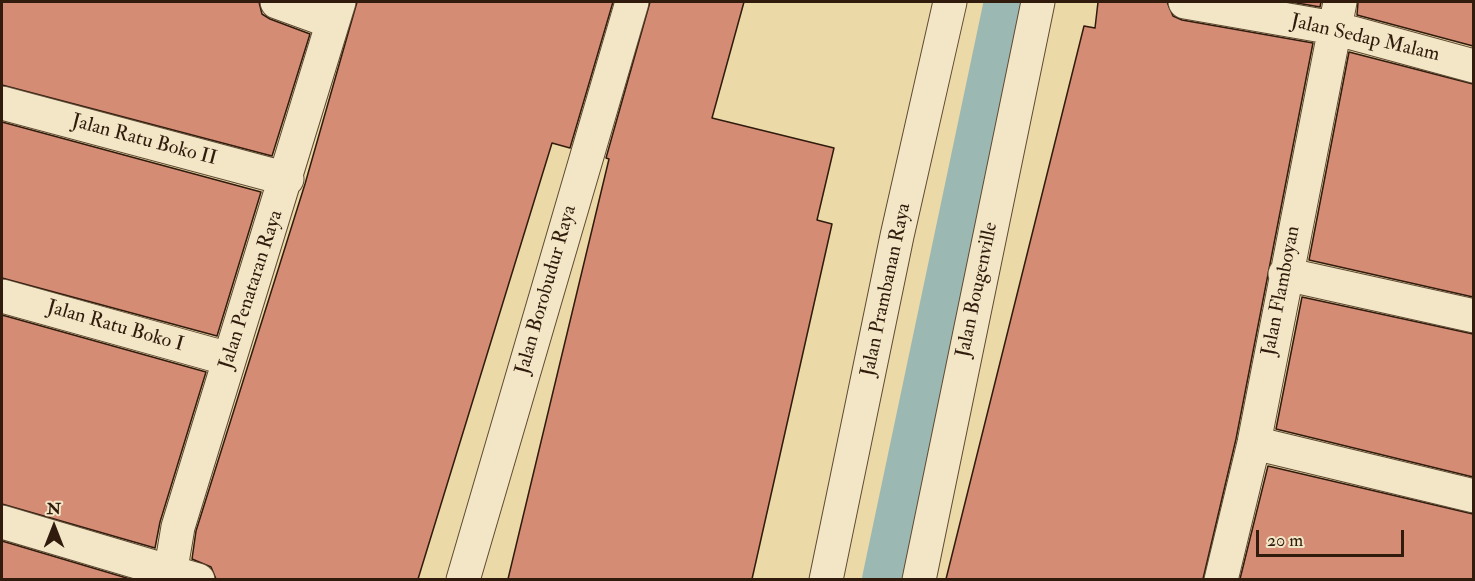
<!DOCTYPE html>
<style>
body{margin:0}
#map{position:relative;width:1475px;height:581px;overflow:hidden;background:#ebd9a7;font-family:"IM FELL Double Pica",serif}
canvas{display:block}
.frame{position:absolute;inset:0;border:3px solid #301b0d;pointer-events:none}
.north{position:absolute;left:24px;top:497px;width:60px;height:60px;-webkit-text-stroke:4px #f2e6c6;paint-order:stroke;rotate:0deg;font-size:16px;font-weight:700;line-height:24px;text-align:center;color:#301b0d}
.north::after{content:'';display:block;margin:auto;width:21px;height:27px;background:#301b0d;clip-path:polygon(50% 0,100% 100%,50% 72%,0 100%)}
.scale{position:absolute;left:1256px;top:530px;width:148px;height:27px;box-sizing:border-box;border:3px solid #301b0d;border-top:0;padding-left:8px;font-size:18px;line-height:21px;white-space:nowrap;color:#301b0d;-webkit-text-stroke:4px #f2e6c6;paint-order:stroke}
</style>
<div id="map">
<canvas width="1475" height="581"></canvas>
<div class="frame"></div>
<div class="north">N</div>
<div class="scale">20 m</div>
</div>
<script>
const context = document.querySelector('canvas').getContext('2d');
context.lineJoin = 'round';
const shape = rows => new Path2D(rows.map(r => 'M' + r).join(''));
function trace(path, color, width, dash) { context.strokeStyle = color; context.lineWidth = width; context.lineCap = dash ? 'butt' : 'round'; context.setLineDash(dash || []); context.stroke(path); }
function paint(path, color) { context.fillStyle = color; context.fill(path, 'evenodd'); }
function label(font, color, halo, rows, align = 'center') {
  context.font = font + ' "IM FELL Double Pica",serif'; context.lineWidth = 4.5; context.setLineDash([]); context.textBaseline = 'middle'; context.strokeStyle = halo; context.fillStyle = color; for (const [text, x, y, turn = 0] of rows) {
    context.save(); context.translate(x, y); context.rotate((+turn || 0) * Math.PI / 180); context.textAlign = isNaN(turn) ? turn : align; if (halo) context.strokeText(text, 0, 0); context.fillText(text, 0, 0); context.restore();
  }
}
trace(shape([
 [888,580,1010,2]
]), '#9cb8b2', 52);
const building = shape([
 [2,2,259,2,262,14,270,19,310,34,272,156,2,85,2,2],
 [357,2,613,2,570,148,552,143,418,579,216,579,211,567,192,559,196,531,305,184,357,2],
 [650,2,744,2,712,118,834,148,817,220,832,224,752,579,508,579,609,159,606,158,650,2],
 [1098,2,1167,2,1173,16,1182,20,1313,43,1236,439,1203,579,946,579,1084,26,1095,28,1098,2],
 [1291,2,1321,2,1320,7,1291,2],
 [1358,2,1473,2,1473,46,1357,15,1358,2],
 [1349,52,1473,84,1473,297,1309,260,1349,52],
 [2,122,261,192,217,336,2,278,2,122],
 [1302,297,1473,334,1473,477,1276,429,1302,297],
 [2,315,206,372,160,522,155,548,2,504,2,315],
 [1268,466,1473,514,1473,579,1240,579,1268,466],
 [2,541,130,579,2,579,2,541]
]);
paint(building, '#d48c75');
trace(building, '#301b0d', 1.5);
const minor = shape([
 [277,2,332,22],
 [1185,2,1334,28,1474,66],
 [2,103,287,179],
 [1285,274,1474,316],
 [2,296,229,359],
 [1254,443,1474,496],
 [2,522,198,580],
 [169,580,178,527,339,2],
 [463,580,632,2],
 [826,580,897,236,950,2],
 [919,580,1038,2],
 [1221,580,1254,443,1340,2]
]);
trace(minor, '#5f4a34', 35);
trace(minor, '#f2e6c6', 33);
label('20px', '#301b0d', '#f2e6c6', [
 ["Jalan Sedap Malam",1365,39,13],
 ["Jalan Ratu Boko II",144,141,15],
 ["Jalan Penataran Raya",252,290,-72],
 ["Jalan Borobudur Raya",547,290,-74],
 ["Jalan Prambanan Raya",887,290,-78],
 ["Jalan Bougenville",978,290,-78],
 ["Jalan Flamboyan",1282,291,-79],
 ["Jalan Ratu Boko I",115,327,16]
]);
</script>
